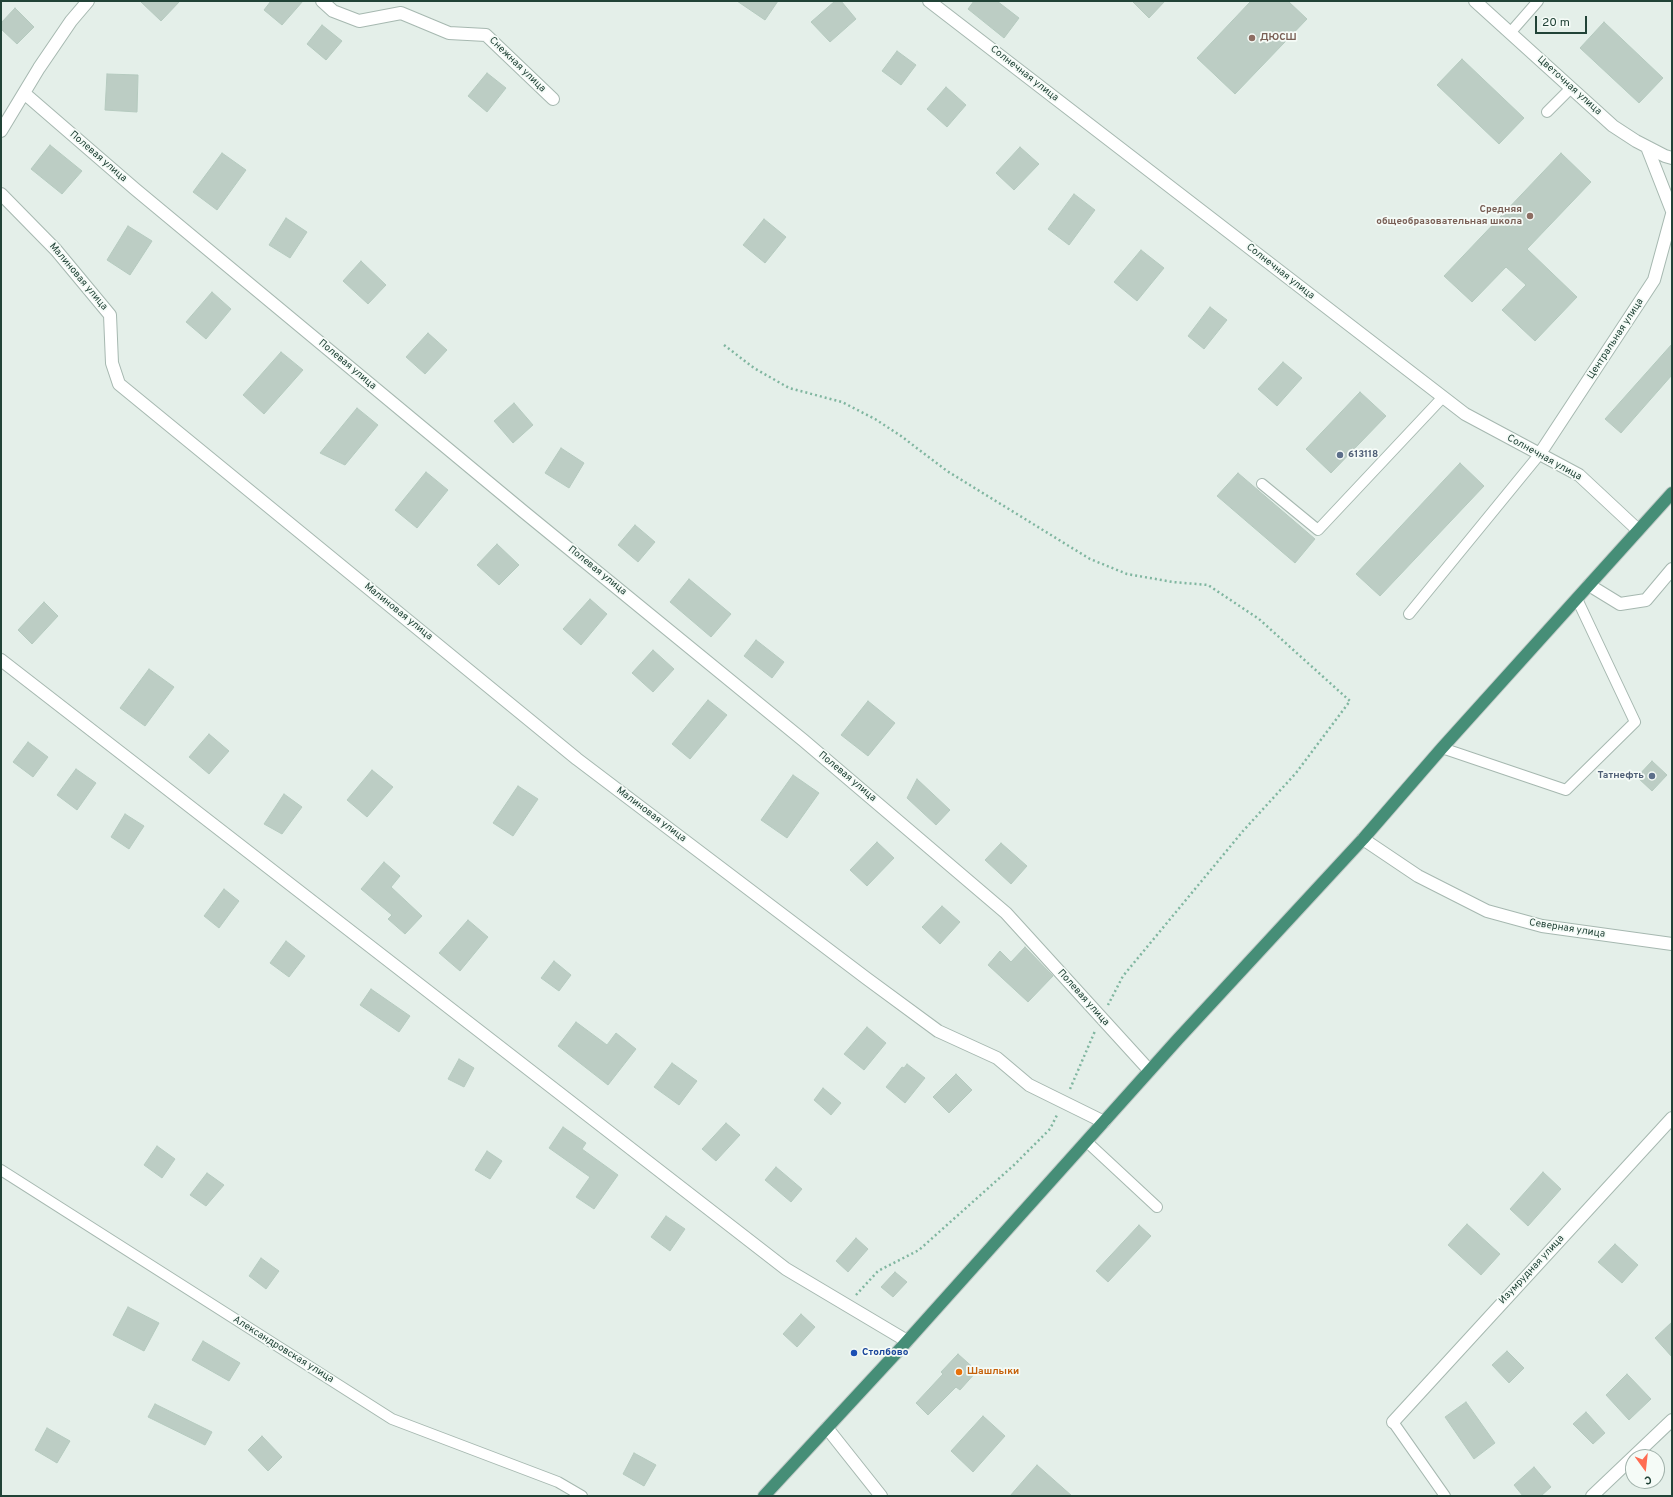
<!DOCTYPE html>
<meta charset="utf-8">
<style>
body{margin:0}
#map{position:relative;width:1673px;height:1497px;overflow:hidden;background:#e4efe9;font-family:Overpass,sans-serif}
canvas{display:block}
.frame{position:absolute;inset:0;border:2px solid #214337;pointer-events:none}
.north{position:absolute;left:1625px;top:1449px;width:40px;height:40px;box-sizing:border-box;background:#f5fbf7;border:1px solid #a0b1aa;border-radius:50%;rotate:165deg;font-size:11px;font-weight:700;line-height:16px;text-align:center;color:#214337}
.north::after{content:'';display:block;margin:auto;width:14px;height:18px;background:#ff6c52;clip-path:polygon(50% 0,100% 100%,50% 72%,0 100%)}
.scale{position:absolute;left:1535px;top:16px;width:52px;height:18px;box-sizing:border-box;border:2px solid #214337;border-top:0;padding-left:5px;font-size:12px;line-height:14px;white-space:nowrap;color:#214337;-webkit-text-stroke:3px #f5fbf7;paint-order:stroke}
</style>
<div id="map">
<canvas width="1673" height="1497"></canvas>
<div class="frame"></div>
<div class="north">С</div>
<div class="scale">20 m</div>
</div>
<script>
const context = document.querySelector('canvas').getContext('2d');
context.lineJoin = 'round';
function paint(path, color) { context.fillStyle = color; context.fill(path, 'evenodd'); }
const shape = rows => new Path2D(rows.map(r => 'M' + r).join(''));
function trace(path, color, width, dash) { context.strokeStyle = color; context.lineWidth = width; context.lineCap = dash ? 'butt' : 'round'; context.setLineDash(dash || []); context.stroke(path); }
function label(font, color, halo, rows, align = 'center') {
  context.font = font + ' Overpass,sans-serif'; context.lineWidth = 3.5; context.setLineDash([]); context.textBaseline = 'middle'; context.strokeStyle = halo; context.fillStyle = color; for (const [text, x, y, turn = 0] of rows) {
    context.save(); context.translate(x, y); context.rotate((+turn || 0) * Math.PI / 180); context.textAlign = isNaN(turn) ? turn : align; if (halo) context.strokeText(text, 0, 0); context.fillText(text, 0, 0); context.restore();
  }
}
const building = shape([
 [140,1,180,1,161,21,140,1],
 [271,1,303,1,282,25,264,10,271,1],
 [737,1,778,1,765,20,737,1],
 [835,1,841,1,856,19,830,42,811,22,835,1],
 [974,1,997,1,1019,18,1004,38,968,9,974,1],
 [1132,1,1165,1,1149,18,1132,1],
 [1251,1,1288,1,1307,19,1235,94,1197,58,1251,1],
 [15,8,34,27,17,44,1,29,1,23,15,8],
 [1604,22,1663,78,1639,103,1580,48,1604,22],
 [322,25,342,41,326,60,307,44,322,25],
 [897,51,916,65,901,85,882,71,897,51],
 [1462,59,1524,118,1499,144,1437,85,1462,59],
 [487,73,506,88,487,112,468,96,487,73],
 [107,74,138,75,137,112,105,110,107,74],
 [946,87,966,105,947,127,927,109,946,87],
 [50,145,82,171,62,194,31,169,50,145],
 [1020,147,1039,164,1014,190,996,173,1020,147],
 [222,153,246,170,217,210,193,192,222,153],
 [1561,153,1591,182,1527,249,1577,297,1535,341,1502,310,1526,285,1506,267,1472,302,1444,276,1561,153],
 [1074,194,1095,210,1069,245,1048,229,1074,194],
 [286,218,307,232,290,258,269,245,286,218],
 [764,219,786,237,765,263,743,245,764,219],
 [128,226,152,241,130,275,107,260,128,226],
 [1141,250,1164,268,1137,301,1114,282,1141,250],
 [361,261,386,285,368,304,343,281,361,261],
 [212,292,231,309,206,339,186,322,212,292],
 [1210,307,1227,320,1204,349,1188,336,1210,307],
 [428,333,447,350,425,374,406,357,428,333],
 [1672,344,1672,375,1621,433,1605,419,1672,344],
 [281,352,303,370,264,414,243,395,281,352],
 [1283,362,1302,378,1277,406,1258,389,1283,362],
 [1360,392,1386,416,1331,473,1306,449,1360,392],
 [514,403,533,425,513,443,494,421,514,403],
 [357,408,378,425,345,465,320,453,357,408],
 [561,448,584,463,569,488,545,473,561,448],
 [1460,463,1484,486,1380,596,1356,574,1460,463],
 [426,472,448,490,417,528,395,510,426,472],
 [1238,473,1315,539,1295,563,1217,496,1238,473],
 [635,525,655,542,638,562,618,545,635,525],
 [497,544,519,565,499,585,477,565,497,544],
 [689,579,731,614,711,637,670,602,689,579],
 [590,599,607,614,581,645,563,629,590,599],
 [44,602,58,616,32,644,18,630,44,602],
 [756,640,784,662,772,678,744,656,756,640],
 [653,650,674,669,653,692,632,673,653,650],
 [149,669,174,687,145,726,120,708,149,669],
 [708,700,727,715,690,759,672,744,708,700],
 [868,701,895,723,868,756,841,735,868,701],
 [209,734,229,751,209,774,189,757,209,734],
 [28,742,48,757,33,777,13,762,28,742],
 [1652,761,1667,775,1652,791,1637,777,1652,761],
 [76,769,96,783,77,810,57,795,76,769],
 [372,770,393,787,367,817,347,800,372,770],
 [793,775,819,793,787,838,761,820,793,775],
 [917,779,950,810,936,825,907,798,917,779],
 [518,786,538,799,513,836,493,823,518,786],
 [284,794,302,807,282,834,264,824,284,794],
 [125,814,144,826,129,849,111,837,125,814],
 [877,842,894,858,867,886,850,870,877,842],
 [1001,843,1027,866,1011,884,985,860,1001,843],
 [384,862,400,876,391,887,422,916,405,934,388,919,392,915,361,889,384,862],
 [224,889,239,901,219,928,204,916,224,889],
 [942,906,960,922,940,944,922,927,942,906],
 [468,920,488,937,460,971,439,953,468,920],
 [286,941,305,956,289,977,270,963,286,941],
 [1025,947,1053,976,1028,1002,988,965,1000,951,1011,962,1025,947],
 [554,961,571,975,559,991,541,978,554,961],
 [371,989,410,1016,399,1032,360,1005,371,989],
 [576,1022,607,1045,616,1033,636,1049,608,1085,558,1046,576,1022],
 [867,1027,886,1043,864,1070,844,1054,867,1027],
 [459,1059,474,1068,464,1087,448,1079,459,1059],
 [672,1063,697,1081,679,1105,654,1087,672,1063],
 [907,1064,925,1078,905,1103,886,1087,902,1067,904,1068,907,1064],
 [956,1074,972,1090,949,1113,933,1097,956,1074],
 [823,1088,841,1103,831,1115,814,1100,823,1088],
 [726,1123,740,1135,716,1161,702,1149,726,1123],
 [563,1127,586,1143,582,1149,618,1175,594,1209,576,1197,590,1177,549,1148,563,1127],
 [157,1146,175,1159,162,1178,144,1165,157,1146],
 [487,1151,502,1161,490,1179,475,1170,487,1151],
 [776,1167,802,1189,791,1202,765,1180,776,1167],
 [1543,1172,1561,1189,1528,1226,1510,1209,1543,1172],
 [207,1173,224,1185,206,1206,190,1195,207,1173],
 [666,1216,685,1229,670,1251,651,1237,666,1216],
 [1467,1224,1500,1254,1481,1275,1448,1245,1467,1224],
 [1139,1225,1151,1236,1108,1282,1096,1271,1139,1225],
 [856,1238,868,1249,848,1272,836,1261,856,1238],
 [1615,1244,1638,1265,1622,1283,1598,1262,1615,1244],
 [261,1258,279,1271,266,1289,249,1276,261,1258],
 [895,1272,907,1282,893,1297,881,1287,895,1272],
 [128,1307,159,1323,144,1351,113,1335,128,1307],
 [801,1314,815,1327,797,1347,783,1334,801,1314],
 [1672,1322,1672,1357,1655,1338,1672,1322],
 [203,1341,240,1363,229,1381,192,1360,203,1341],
 [1507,1351,1524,1368,1509,1383,1492,1365,1507,1351],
 [958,1354,977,1371,960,1390,956,1387,928,1415,916,1403,943,1374,941,1372,958,1354],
 [1627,1374,1651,1399,1629,1420,1606,1395,1627,1374],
 [1466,1402,1495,1443,1474,1459,1445,1417,1466,1402],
 [155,1404,212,1432,205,1445,148,1417,155,1404],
 [1586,1412,1605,1433,1593,1444,1573,1424,1586,1412],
 [983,1416,1005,1436,973,1472,951,1451,983,1416],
 [47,1428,70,1441,57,1463,35,1450,47,1428],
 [262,1436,282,1457,268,1471,248,1450,262,1436],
 [634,1453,656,1465,644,1486,623,1474,634,1453],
 [1037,1465,1072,1496,1010,1496,1037,1465],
 [1534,1467,1551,1487,1541,1496,1523,1496,1514,1485,1534,1467]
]);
paint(building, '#bccdc4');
trace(building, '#b5cabf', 1);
const service = shape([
 [1510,33,1538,1],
 [1547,112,1571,88],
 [1262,484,1318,530,1443,397],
 [1409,614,1539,455],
 [1442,748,1566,790,1635,722,1577,599],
 [1086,1141,1157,1207],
 [1,1170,392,1419,558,1482,582,1496],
 [1393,1422,1445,1496]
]);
const minor = shape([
 [322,1,333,11,359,21,401,13,449,33,486,35,553,99],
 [929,1,1465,414,1579,475,1638,530],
 [1475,1,1613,126,1636,141,1665,156,1672,158],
 [24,93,135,189,524,512,803,740,1006,913,1149,1070],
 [1,131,39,68,71,21,88,1],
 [1647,147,1672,211],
 [1,194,56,250,110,315,112,363,119,384,577,759,866,978,938,1031,997,1058,1029,1085,1104,1122],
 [1539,455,1654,280,1672,214],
 [1589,585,1620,604,1646,600,1672,569],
 [1,660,786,1269,907,1341],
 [1363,839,1418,876,1487,911,1542,926,1672,944],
 [1393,1422,1672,1118],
 [827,1428,881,1496],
 [1592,1496,1672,1420]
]);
const trunk = shape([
 [764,1496,900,1349,1178,1039,1363,839,1442,748,1672,493]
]);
trace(service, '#a6b8b0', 12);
trace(minor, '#a6b8b0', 14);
trace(trunk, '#c1cac7', 14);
trace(shape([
 [724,345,754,368,789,388,842,402,875,419,901,436,947,471,1090,559,1127,574,1173,582,1208,585,1259,619,1350,701,1296,773,1243,831,1123,976,1108,1005],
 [1070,1089,1095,1031],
 [856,1295,878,1271,919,1250,1014,1165,1050,1129,1057,1115]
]), '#80b6a0', 2.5, [2, 3]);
trace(service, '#fff', 10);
trace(minor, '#fff', 12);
trace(trunk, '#468e77', 12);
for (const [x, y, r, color] of [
 [1252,38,4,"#8d6e63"],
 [1530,216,4,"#8d6e63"],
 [1340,455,4,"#5c6f8a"],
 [1652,776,4,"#5c6f8a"],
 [854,1353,4,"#1a4fb4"],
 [959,1372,4,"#e8710a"]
]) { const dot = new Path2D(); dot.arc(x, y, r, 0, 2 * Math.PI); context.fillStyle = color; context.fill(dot); trace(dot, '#f5fbf7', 1.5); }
label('bold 10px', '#785e54', '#f5fbf7', [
 ["ДЮСШ",1260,38],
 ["Средняя",1522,210,"right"],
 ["общеобразовательная школа",1522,222,"right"]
], 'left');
label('10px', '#214337', '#f5fbf7', [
 ["Снежная улица",517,65,44],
 ["Солнечная улица",1024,74,38],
 ["Цветочная улица",1569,86,42],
 ["Полевая улица",98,157,41],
 ["Солнечная улица",1280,272,38],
 ["Малиновая улица",78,277,50],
 ["Центральная улица",1616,339,-57],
 ["Полевая улица",347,365,40],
 ["Солнечная улица",1544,458,29],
 ["Полевая улица",597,571,39],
 ["Малиновая улица",398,612,39],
 ["Полевая улица",847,777,40],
 ["Малиновая улица",651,815,37],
 ["Северная улица",1567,929,9],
 ["Полевая улица",1083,998,48],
 ["Изумрудная улица",1532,1270,-47],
 ["Александровская улица",283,1350,32]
]);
label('bold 10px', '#4e5e75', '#f5fbf7', [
 ["613118",1348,455],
 ["Татнефть",1644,776,"right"]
], 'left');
label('bold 10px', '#164399', '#f5fbf7', [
 ["Столбово",862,1353]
], 'left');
label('bold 10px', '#c56008', '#f5fbf7', [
 ["Шашлыки",967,1372]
], 'left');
</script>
